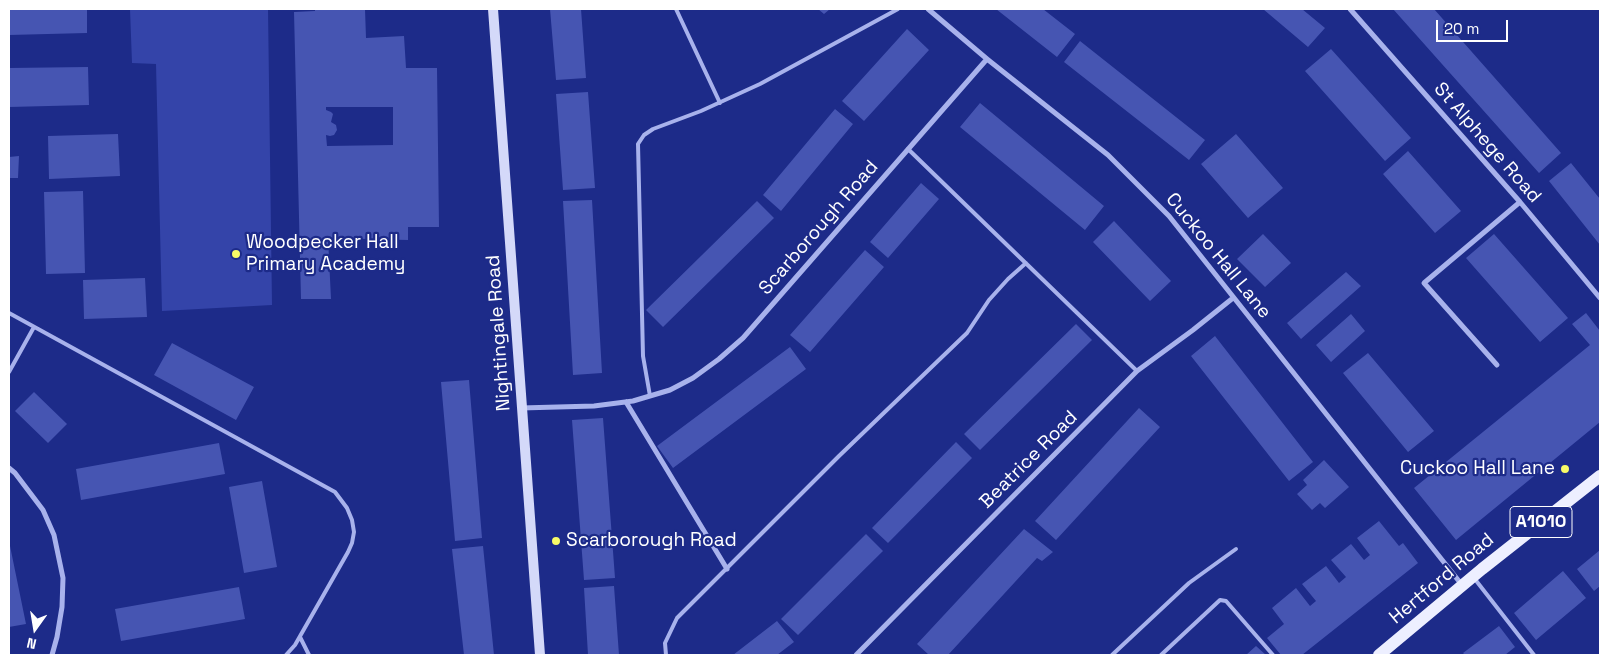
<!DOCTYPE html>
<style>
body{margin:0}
#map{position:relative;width:1609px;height:664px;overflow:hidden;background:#1d2b89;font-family:"Space Grotesk",sans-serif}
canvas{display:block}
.frame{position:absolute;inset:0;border:10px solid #fff;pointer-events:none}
.north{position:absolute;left:10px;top:604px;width:50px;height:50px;-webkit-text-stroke:4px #1d2b89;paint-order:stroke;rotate:193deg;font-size:14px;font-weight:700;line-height:20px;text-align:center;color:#fff}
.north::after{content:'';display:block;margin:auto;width:18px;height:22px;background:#fff;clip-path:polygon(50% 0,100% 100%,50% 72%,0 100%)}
.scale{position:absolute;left:1436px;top:20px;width:72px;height:22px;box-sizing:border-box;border:2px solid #fff;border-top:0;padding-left:6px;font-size:15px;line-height:18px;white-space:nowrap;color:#fff;-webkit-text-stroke:4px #1d2b89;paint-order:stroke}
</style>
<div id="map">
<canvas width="1609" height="664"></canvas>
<div class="frame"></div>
<div class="north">N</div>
<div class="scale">20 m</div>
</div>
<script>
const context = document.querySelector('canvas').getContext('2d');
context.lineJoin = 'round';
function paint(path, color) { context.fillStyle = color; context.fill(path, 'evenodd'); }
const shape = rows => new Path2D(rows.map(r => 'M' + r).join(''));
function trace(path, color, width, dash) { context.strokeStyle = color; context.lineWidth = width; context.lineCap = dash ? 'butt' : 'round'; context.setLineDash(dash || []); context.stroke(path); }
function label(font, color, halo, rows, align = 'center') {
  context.font = font + ' "Space Grotesk",sans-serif'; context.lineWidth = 4.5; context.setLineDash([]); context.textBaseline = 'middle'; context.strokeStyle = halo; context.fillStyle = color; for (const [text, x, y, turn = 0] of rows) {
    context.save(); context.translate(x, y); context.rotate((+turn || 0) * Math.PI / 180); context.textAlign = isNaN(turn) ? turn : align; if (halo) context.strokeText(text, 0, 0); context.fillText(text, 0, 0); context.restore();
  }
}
paint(shape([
 [130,9,268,9,272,305,162,311,156,64,132,63]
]), '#3444a9');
paint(shape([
 [9,9,87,9,87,33,9,35],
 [315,9,365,9,366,38,404,36,406,68,437,68,439,227,408,227,408,240,328,238,331,299,301,299,294,12,315,11],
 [326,107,393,107,393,145,327,146,326,135,330,136,334,135,337,130,336,125,331,122,333,114,331,112,326,110],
 [550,9,581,9,586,78,556,80],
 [818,9,830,9,824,14],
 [996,9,1043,9,1075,34,1057,57],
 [1263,9,1302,9,1325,28,1308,47],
 [1393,9,1434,9,1561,153,1539,173],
 [907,29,929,50,864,121,842,101],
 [1080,41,1205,140,1189,160,1064,62],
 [1331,49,1411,138,1385,161,1305,71],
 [88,67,89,105,9,107,9,68],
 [588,92,595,188,563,190,556,94],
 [980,103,1104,206,1085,230,960,127],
 [835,109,853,124,781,211,763,195],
 [118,134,120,176,49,179,48,136],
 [1236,134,1283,188,1248,218,1201,164],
 [1408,151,1461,211,1435,233,1383,174],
 [19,156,18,178,9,178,9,157],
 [1571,163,1600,199,1600,245,1549,181],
 [921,183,939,199,888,258,870,242],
 [83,191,85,273,46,274,44,192],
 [592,200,602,373,573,375,563,201],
 [757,201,774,218,663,327,646,310],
 [1114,221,1171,281,1150,301,1093,242],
 [1263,234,1291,263,1265,287,1237,259],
 [1494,234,1568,318,1540,342,1466,258],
 [865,250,884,267,810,352,790,335],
 [1346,272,1361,286,1301,339,1287,323],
 [145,278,147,317,84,319,83,280],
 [1586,313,1600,331,1600,422,1456,540,1414,488,1590,345,1572,324],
 [1351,314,1365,331,1331,362,1316,345],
 [1076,324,1092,340,980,450,964,434],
 [1215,336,1313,462,1289,481,1191,356],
 [172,343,254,387,236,420,154,375],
 [790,347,806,369,673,468,657,446],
 [1368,353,1434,431,1408,452,1343,373],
 [469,380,482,538,455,541,441,382],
 [34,392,67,424,48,443,15,411],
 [1139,408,1160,427,1056,540,1035,521],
 [603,418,615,578,584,580,572,420],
 [956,442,972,458,888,543,872,528],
 [219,443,225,474,81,500,76,469],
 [1324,460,1349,487,1325,508,1320,503,1312,510,1297,494,1307,485,1303,480],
 [262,481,277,567,244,573,229,487],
 [1379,521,1399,546,1403,543,1418,563,1302,655,1281,655,1267,638,1284,624,1272,608,1296,588,1310,606,1316,601,1302,584,1326,566,1339,583,1346,577,1331,560,1351,544,1364,560,1370,555,1357,538],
 [1024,529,1053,552,1042,561,1037,558,948,655,929,655,917,644],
 [866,534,883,551,798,635,781,619],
 [9,541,26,624,9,627],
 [483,546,494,655,464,655,452,549],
 [1600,550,1600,586,1594,591,1577,569],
 [1563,571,1586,598,1536,640,1514,613],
 [614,586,619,655,588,655,584,588],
 [239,587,245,619,121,641,115,609],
 [777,621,794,642,777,655,733,655],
 [1499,626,1515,647,1505,655,1465,655,1463,653],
 [1256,646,1266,655,1246,655]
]), '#4655b2');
trace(shape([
 [676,9,720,103],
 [908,149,1137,371],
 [9,313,335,492,347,508,352,520,354,532,352,543,348,552,295,645,286,655],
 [9,372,34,327],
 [650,396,643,356,638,144,644,135,653,129,701,111,760,84,898,9],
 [1474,578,1534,655],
 [300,637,309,655],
 [666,655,665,643,677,618,839,456,967,333,989,300,1008,279,1026,263],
 [1112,655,1189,583,1236,549],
 [1161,655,1220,600,1226,601,1273,655]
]), '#a8b2ec', 4);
trace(shape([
 [928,9,987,59,1108,155,1169,216,1462,585],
 [1350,9,1520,202,1600,298],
 [1497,365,1424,283,1520,202],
 [626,402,727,569],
 [521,408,594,406,633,401,670,390,693,378,719,359,743,338,987,59],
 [9,468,15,473,43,510,54,535,63,578,62,607,57,637,52,655],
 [856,655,1137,371,1193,330,1233,298]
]), '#a8b2ec', 5);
trace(shape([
 [493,9,540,655]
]), '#d4d9f9', 10);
trace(shape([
 [1379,655,1482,569,1600,476]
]), '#edefff', 12);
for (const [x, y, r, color] of [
 [236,254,5,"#f8fb67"],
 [1565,469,5,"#f8fb67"],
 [556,541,5,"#f8fb67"]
]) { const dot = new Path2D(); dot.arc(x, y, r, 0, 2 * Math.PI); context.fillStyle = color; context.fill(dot); trace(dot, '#1d2b89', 2); }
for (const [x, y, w] of [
 [1541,522,62]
]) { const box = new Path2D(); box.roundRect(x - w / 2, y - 15.5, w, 31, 4); context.fillStyle = '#1d2b89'; context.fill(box); trace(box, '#fff', 1); }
label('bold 18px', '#fff', null, [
 ["A1010",1541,522]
]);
label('19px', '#fff', '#1d2b89', [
 ["St Alphege Road",1487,143,49],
 ["Scarborough Road",819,228,-49],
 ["Cuckoo Hall Lane",1218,256,51],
 ["Nightingale Road",499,333,-94],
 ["Beatrice Road",1029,460,-45],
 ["Hertford Road",1442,579,-40]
]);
label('19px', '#fff', '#1d2b89', [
 ["Woodpecker Hall",246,243],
 ["Primary Academy",246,265],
 ["Cuckoo Hall Lane",1555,469,"right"],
 ["Scarborough Road",566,541]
], 'left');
</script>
